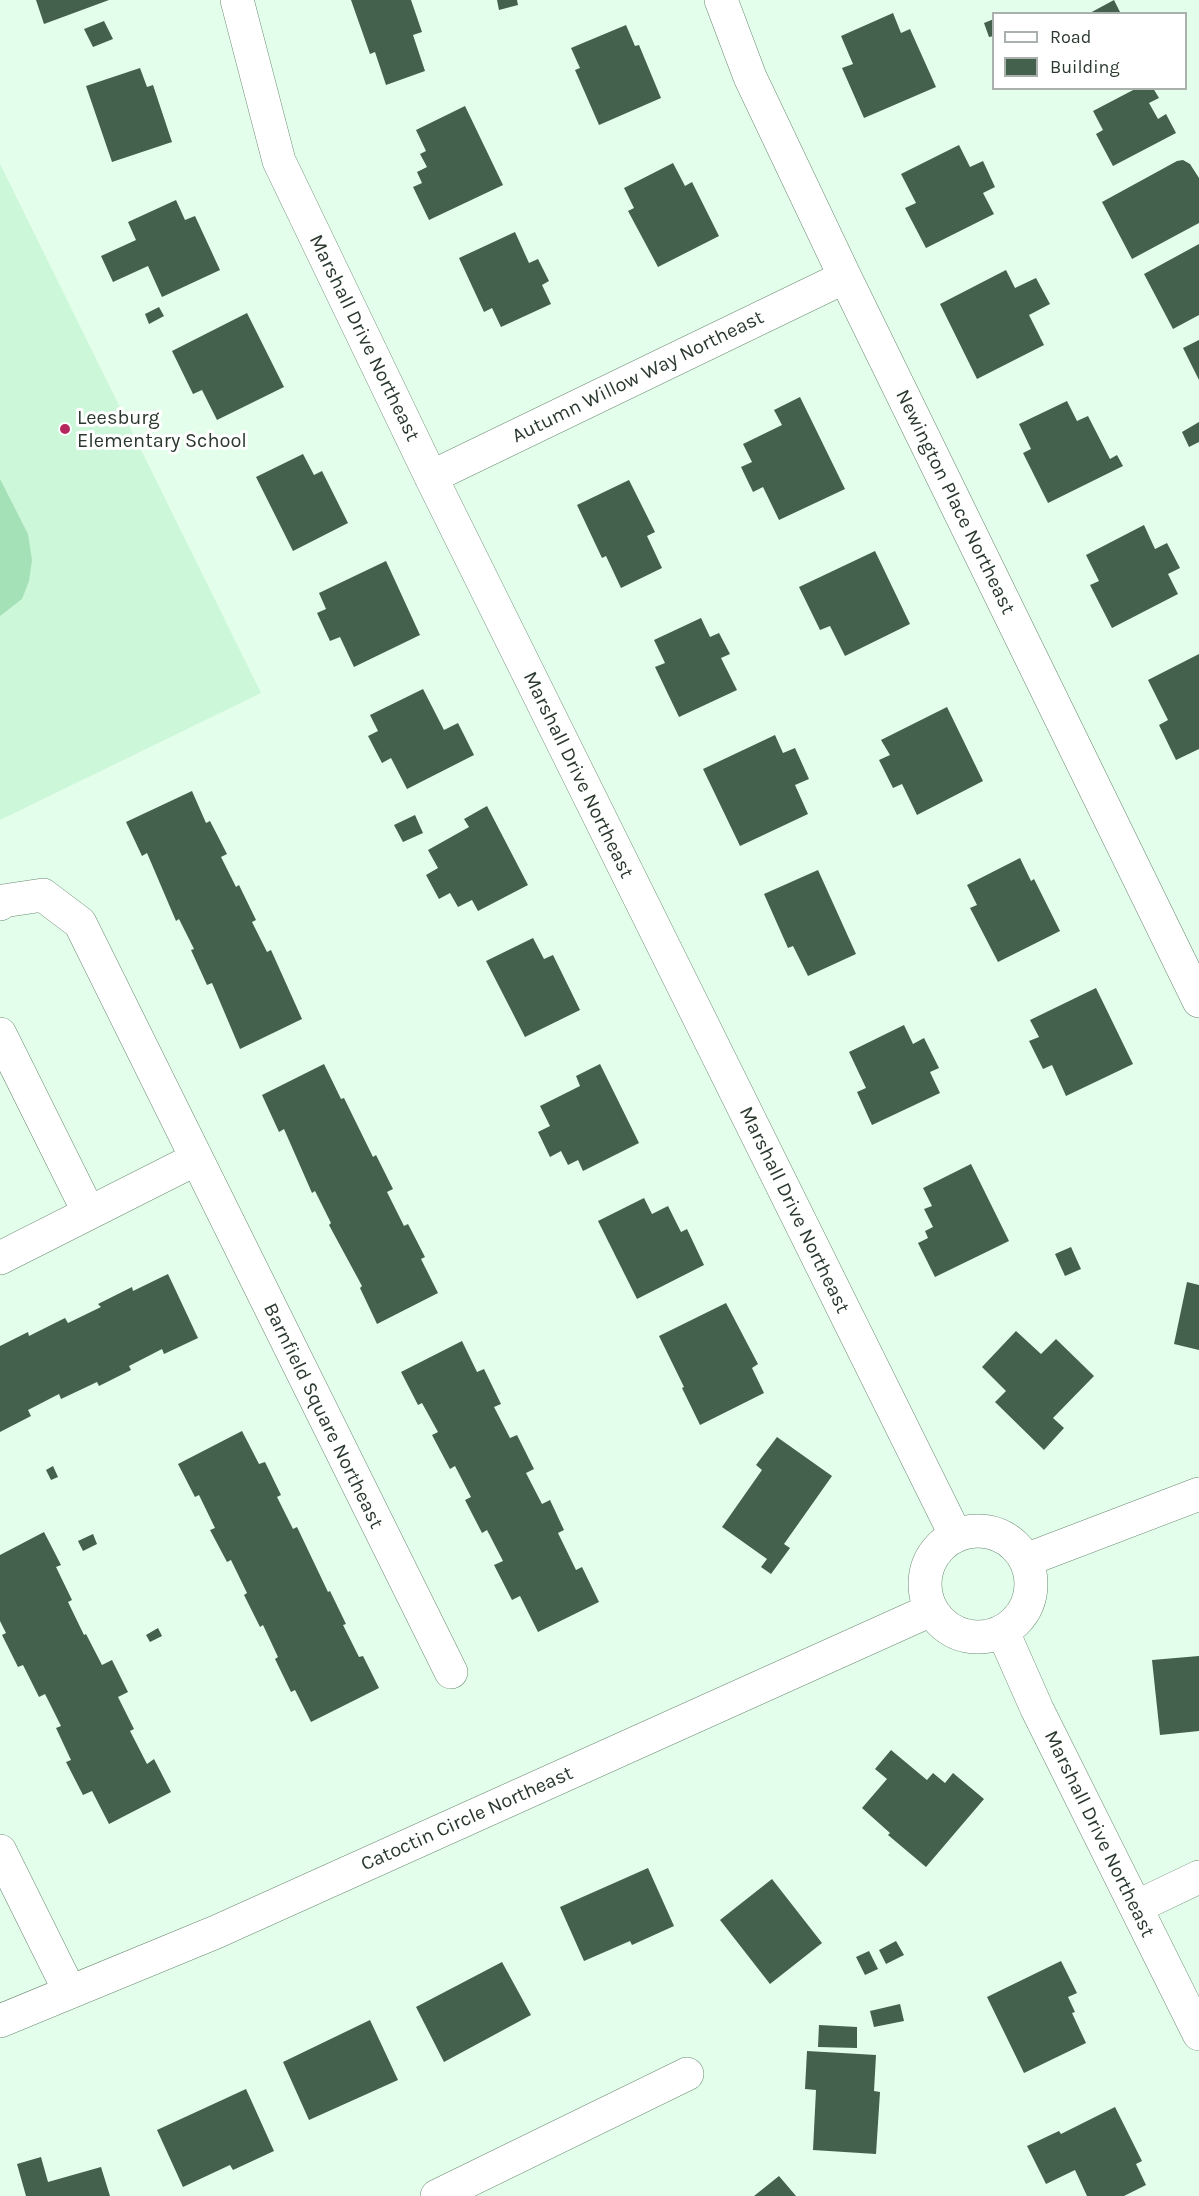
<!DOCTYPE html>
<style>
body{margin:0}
#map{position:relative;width:1199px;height:2196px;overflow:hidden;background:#e3feea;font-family:Karla,sans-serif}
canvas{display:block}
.legend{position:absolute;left:992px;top:12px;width:195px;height:78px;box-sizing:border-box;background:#fff;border:2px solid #aab0ac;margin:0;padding:8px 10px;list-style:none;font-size:18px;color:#2b392f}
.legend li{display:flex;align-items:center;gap:12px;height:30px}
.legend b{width:30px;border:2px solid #aab0ac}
</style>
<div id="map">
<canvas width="1199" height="2196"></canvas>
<ul class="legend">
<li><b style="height:8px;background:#fff"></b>Road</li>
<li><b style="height:16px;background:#43614c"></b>Building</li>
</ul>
</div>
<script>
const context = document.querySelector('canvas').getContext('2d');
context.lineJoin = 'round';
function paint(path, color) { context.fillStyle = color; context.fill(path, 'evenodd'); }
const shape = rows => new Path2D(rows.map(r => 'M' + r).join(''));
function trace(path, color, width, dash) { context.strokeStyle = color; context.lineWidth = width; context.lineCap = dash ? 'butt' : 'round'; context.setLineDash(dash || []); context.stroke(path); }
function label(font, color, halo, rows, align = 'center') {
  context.font = font + ' Karla,sans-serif'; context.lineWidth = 6; context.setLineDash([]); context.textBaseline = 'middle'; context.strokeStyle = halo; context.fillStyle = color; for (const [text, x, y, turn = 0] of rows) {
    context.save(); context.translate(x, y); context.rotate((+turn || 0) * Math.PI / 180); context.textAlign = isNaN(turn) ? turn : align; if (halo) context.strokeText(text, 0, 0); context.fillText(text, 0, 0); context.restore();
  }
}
paint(shape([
 [0,164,261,693,0,820]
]), '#cdf7d9');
paint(shape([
 [0,479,28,534,32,560,29,581,22,599,0,616]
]), '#a4e1b7');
paint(shape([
 [36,0,109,0,44,24],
 [351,0,411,0,422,32,413,35,425,71,386,85,375,52,370,54],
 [497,0,517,0,518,5,499,10],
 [1114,0,1121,14,1088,14],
 [893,13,901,33,910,29,936,87,864,118,842,68,853,64,841,36],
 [994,19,994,36,989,37,984,23],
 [104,21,113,39,93,47,84,29],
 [626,25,635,46,639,45,661,98,599,125,575,70,580,68,571,48],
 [140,68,147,87,153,85,172,142,112,162,86,86],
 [1137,88,1153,88,1159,98,1149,103,1158,119,1166,114,1176,133,1113,166,1096,134,1103,130,1093,111],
 [465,106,503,185,429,220,413,187,422,183,417,172,427,167,420,154,426,151,416,130],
 [959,145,970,167,983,161,995,187,983,193,994,214,926,248,905,208,916,203,901,174],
 [1183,160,1190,164,1199,178,1199,223,1132,259,1102,202,1177,161],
 [673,163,685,186,692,182,719,236,658,267,628,211,634,208,624,188],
 [176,200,185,220,195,216,220,270,162,297,148,266,113,282,101,256,136,240,128,222],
 [515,232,529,263,538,259,549,281,542,285,551,304,501,327,492,308,484,312,459,258],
 [1199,244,1199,315,1173,329,1144,274],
 [1006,270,1015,288,1036,278,1050,304,1029,315,1044,345,977,379,940,304],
 [159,307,164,316,149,324,145,314],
 [247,313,284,387,217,420,202,390,193,394,172,351],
 [1199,340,1199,380,1183,348],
 [800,397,845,489,779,520,763,487,753,492,741,467,752,462,743,444,782,425,774,410],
 [1067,401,1077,421,1088,416,1110,459,1117,455,1123,466,1048,503,1023,453,1031,449,1019,424],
 [1199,422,1199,442,1189,447,1182,432],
 [303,454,314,475,322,471,348,523,293,551,256,477],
 [629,480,655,532,647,536,662,568,621,588,606,556,602,558,577,505],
 [1144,525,1155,549,1167,543,1180,568,1168,574,1178,594,1112,628,1090,585,1099,581,1086,555],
 [875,551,910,624,845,656,830,626,820,630,799,587],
 [386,561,420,635,354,667,340,637,330,641,317,613,326,609,319,593],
 [701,618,710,637,719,633,730,654,721,658,737,690,679,717,655,667,665,663,654,640],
 [1199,654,1199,749,1176,760,1159,725,1168,720,1148,680],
 [423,689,444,730,458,723,474,755,407,789,391,758,382,763,368,736,378,731,370,715],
 [947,707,983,781,917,815,902,784,893,788,879,760,890,755,881,740],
 [775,735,783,753,795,748,809,779,795,785,808,814,740,846,703,769],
 [192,791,206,823,210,821,227,854,221,857,236,887,239,885,256,920,252,922,267,952,271,950,302,1019,240,1049,212,983,207,985,191,950,194,949,179,919,176,921,147,853,142,856,126,822],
 [487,806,528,885,478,911,472,900,458,907,450,893,439,899,426,875,438,868,428,850,469,827,464,819],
 [415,815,423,833,403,842,394,825],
 [1020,858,1031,881,1034,879,1060,931,998,962,970,908,977,905,967,885],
 [818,870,856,954,808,976,793,946,788,948,764,894],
 [533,938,544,959,553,955,580,1010,525,1037,486,961],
 [1096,988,1133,1064,1066,1096,1052,1065,1043,1069,1029,1041,1039,1037,1030,1020],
 [904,1025,913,1044,924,1038,939,1068,930,1072,940,1093,872,1125,857,1092,866,1088,849,1052],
 [324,1064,341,1099,344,1098,373,1157,376,1155,393,1189,387,1192,404,1226,408,1224,425,1257,421,1259,438,1293,377,1324,360,1288,362,1286,329,1225,331,1223,315,1191,312,1193,284,1129,279,1132,262,1095],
 [600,1064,639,1143,583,1171,578,1160,568,1165,561,1151,550,1157,538,1132,550,1126,540,1106,580,1086,576,1076],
 [971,1164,1009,1241,935,1277,918,1243,928,1238,925,1231,933,1227,924,1209,932,1206,923,1188],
 [644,1198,652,1214,668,1206,681,1232,687,1229,704,1265,637,1299,598,1221],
 [1071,1247,1081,1269,1065,1276,1055,1254],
 [168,1274,198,1338,164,1354,162,1349,129,1366,131,1370,99,1386,97,1382,61,1399,59,1394,28,1410,31,1416,0,1432,0,1346,28,1332,29,1336,65,1318,68,1323,101,1307,98,1304,132,1287,133,1291],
 [1187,1282,1199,1285,1199,1350,1174,1344],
 [726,1303,758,1364,752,1368,764,1393,700,1425,682,1388,684,1387,659,1336],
 [1016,1331,1041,1354,1056,1339,1094,1376,1053,1418,1064,1428,1044,1450,995,1402,1006,1391,982,1367],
 [462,1341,477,1372,484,1369,501,1404,494,1407,510,1438,517,1435,534,1469,526,1473,542,1504,550,1500,564,1530,558,1533,576,1570,582,1567,599,1602,538,1632,520,1596,512,1600,494,1565,503,1561,487,1530,482,1533,465,1500,471,1497,455,1466,450,1469,432,1435,438,1432,422,1403,418,1405,401,1372],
 [242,1431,259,1464,265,1462,281,1495,277,1497,293,1529,297,1527,328,1592,330,1591,346,1624,343,1625,359,1657,363,1656,379,1688,311,1722,295,1690,291,1692,275,1659,278,1657,263,1625,260,1627,244,1595,247,1593,231,1560,227,1562,210,1530,215,1528,199,1495,195,1497,178,1464],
 [777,1437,832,1476,784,1544,790,1548,771,1574,761,1567,767,1559,722,1527,762,1470,756,1465],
 [53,1466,58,1477,51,1480,46,1470],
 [44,1532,61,1565,56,1567,72,1600,68,1602,84,1635,86,1634,102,1665,112,1660,128,1692,118,1697,134,1729,130,1731,147,1764,154,1759,171,1792,109,1824,92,1791,83,1795,66,1762,71,1760,56,1728,61,1726,45,1694,39,1697,23,1665,18,1667,2,1635,6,1633,0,1621,0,1555],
 [93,1534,97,1544,83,1551,78,1541],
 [158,1628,162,1636,150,1642,146,1635],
 [1199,1656,1199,1731,1160,1735,1152,1660],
 [891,1750,927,1780,933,1773,945,1783,953,1773,984,1799,926,1867,888,1835,890,1833,862,1808,887,1779,875,1769],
 [648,1868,674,1926,632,1945,630,1941,584,1961,560,1907],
 [772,1879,822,1943,770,1984,720,1920],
 [896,1941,904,1955,886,1964,879,1950],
 [869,1951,878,1969,865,1975,856,1957],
 [1061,1961,1077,1993,1068,1997,1075,2012,1072,2013,1086,2043,1024,2073,987,1997],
 [502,1962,531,2015,444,2062,416,2007],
 [900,2004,904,2021,874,2027,870,2011],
 [370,2020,398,2080,309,2120,283,2062],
 [819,2025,857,2027,857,2048,818,2047],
 [807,2051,876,2055,874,2091,880,2092,876,2154,813,2150,816,2090,805,2089],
 [246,2089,274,2151,233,2170,230,2165,183,2187,157,2130],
 [1115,2107,1142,2161,1136,2164,1146,2185,1124,2196,1087,2196,1075,2170,1046,2184,1027,2146,1059,2131,1061,2134],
 [41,2157,48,2182,101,2167,110,2196,26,2196,17,2164],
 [779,2176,796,2196,754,2196]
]), '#43614c');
const minor = shape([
 [237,0,279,161,431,477,956,1536],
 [721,0,750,77,845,277,1199,1001],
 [431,477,845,277],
 [0,904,3,901,43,895,80,923,451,1672],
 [0,1034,89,1213],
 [0,1258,196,1159],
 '925 1584a53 53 0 1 1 106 0a53 53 0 1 1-106 0Z',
 [1026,1560,1199,1494],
 [1003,1632,1037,1709,1199,2034],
 [0,1851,70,1992],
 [1136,1907,1199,1877],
 [0,2021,216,1932,931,1610],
 [437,2196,687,2074]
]);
trace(minor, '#6a8973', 34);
trace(minor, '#fff', 33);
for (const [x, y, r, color] of [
 [65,429,6,"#b5275c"]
]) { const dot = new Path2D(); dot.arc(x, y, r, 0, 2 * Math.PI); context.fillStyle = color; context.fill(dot); trace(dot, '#fff', 2); }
label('20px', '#2b392f', '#fff', [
 ["Marshall Drive Northeast",364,338,64],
 ["Autumn Willow Way Northeast",638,377,-26],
 ["Newington Place Northeast",955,502,64],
 ["Marshall Drive Northeast",578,775,64],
 ["Marshall Drive Northeast",794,1210,64],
 ["Barnfield Square Northeast",323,1416,64],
 ["Catoctin Circle Northeast",467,1819,-24],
 ["Marshall Drive Northeast",1099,1834,64]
]);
label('20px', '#2b392f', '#fff', [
 ["Leesburg",77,418],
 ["Elementary School",77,441]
], 'left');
</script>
